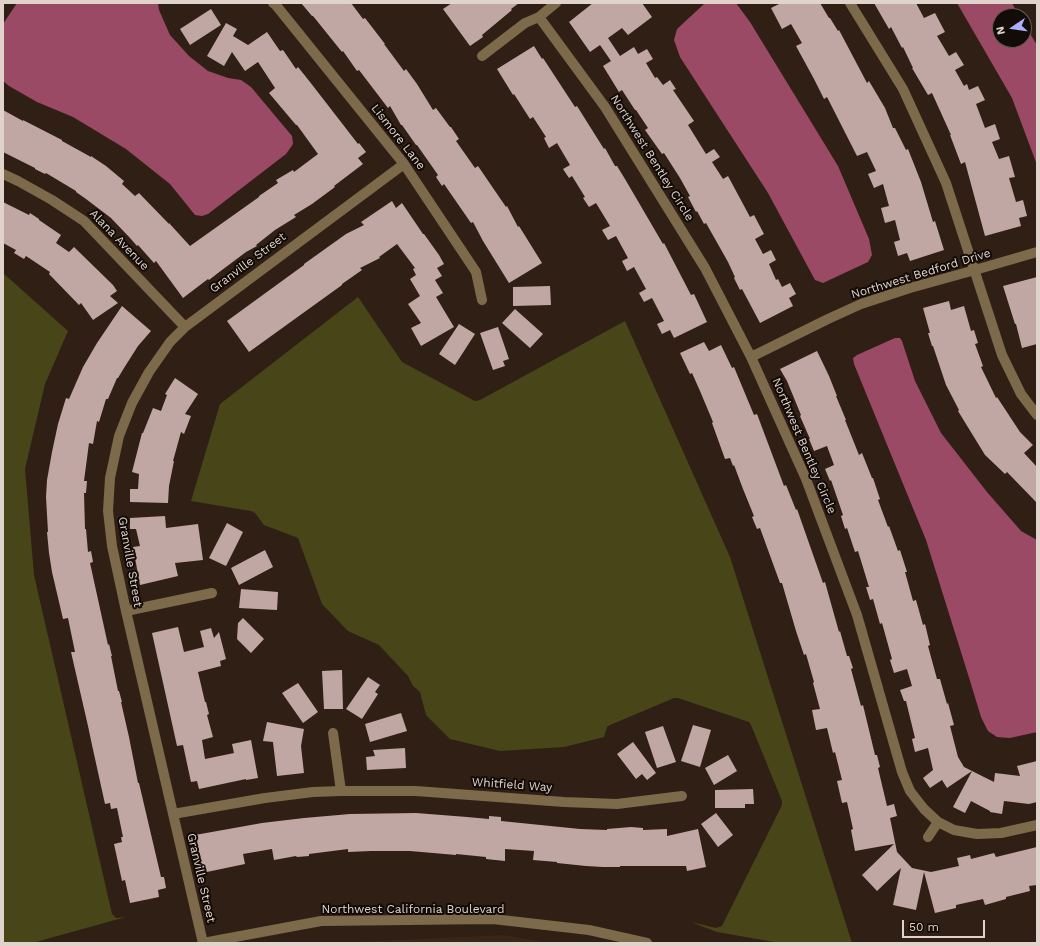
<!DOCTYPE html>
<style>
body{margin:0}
#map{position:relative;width:1040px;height:946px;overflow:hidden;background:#301f15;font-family:"Work Sans",sans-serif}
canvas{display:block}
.frame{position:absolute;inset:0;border:4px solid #dfd3cc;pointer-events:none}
.north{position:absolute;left:992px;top:8px;width:40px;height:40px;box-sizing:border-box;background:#130b07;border:1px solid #655b56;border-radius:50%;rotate:257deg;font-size:11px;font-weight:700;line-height:16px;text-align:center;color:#dfd3cc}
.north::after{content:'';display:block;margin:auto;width:14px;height:18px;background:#abaffb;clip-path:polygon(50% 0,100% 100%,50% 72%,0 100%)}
.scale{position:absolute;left:902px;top:920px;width:83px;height:18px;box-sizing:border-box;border:2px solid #dfd3cc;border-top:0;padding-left:5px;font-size:12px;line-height:14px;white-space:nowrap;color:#dfd3cc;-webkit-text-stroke:3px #130b07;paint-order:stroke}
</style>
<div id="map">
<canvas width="1040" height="946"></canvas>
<div class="frame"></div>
<div class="north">N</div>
<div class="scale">50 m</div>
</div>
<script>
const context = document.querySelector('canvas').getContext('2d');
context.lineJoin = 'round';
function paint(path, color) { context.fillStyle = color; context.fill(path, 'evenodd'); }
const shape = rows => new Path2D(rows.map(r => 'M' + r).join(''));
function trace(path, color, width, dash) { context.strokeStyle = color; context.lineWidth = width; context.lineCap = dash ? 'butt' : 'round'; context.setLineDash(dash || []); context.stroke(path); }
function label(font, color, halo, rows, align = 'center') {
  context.font = font + ' "Work Sans",sans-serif'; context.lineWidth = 4; context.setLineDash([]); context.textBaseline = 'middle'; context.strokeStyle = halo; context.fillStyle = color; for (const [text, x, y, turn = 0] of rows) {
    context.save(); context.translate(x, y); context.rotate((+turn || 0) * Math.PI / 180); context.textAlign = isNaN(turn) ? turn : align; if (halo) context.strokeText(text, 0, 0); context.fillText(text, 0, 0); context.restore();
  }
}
paint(shape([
 [504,935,549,943,347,943,353,942]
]), '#3b2516');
paint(shape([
 [3,273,68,331,45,384,25,469,34,575,112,914,116,918,126,917,32,943,3,943],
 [358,297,402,362,475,401,480,400,625,321,730,557,852,943,780,943,717,932,691,922,716,928,722,926,782,805,782,801,751,725,749,722,678,698,674,698,610,725,607,727,604,737,564,747,500,751,450,739,426,715,420,692,413,686,408,676,379,645,348,631,322,604,298,538,264,525,255,513,251,511,191,501,220,404]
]), '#484618');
paint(shape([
 [17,3,158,3,159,10,170,35,189,56,208,71,228,78,241,80,251,87,292,136,293,144,286,154,208,214,202,216,195,215,170,184,126,149,73,117,37,102,9,86,3,81,3,24],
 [707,3,736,3,750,22,838,166,869,239,872,255,868,262,823,283,815,280,768,193,680,57,674,40,677,29,704,4],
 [957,3,1012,3,1019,16,1000,16,1000,40,1024,40,1024,24,1037,45,1037,165,1012,98],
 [895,338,900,338,902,341,915,381,941,433,987,492,1021,531,1037,540,1037,732,1010,738,997,737,988,731,981,717,971,684,926,540,854,364,853,358,857,355]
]), '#9b4a65');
paint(shape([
 [301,3,351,3,363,19,365,18,385,44,384,44,404,71,406,69,417,84,433,110,436,108,450,127,451,127,459,139,456,141,475,168,478,166,506,207,507,206,518,227,519,226,542,263,509,283,483,241,473,222,471,223,444,184,442,186,436,177,438,175,417,145,416,145,402,125,401,125,390,106,388,108,359,70,357,71,343,51,342,52,313,16,312,16],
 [452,3,519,3,511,9,512,10,482,35,483,37,470,46,443,9],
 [593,3,642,3,652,17,628,35,622,28,608,38,620,56,634,47,638,54,647,49,653,59,646,63,655,78,657,77,663,85,670,80,676,89,673,90,694,121,688,125,706,154,714,149,720,157,712,162,723,179,728,176,750,217,754,215,764,234,755,239,763,254,771,250,776,260,769,264,776,280,778,279,782,287,790,283,796,294,789,298,793,306,760,323,742,289,740,290,734,278,735,277,728,262,706,223,704,224,697,211,696,212,688,197,690,196,680,178,664,153,662,154,645,130,648,128,636,110,635,110,622,90,619,92,603,66,611,61,600,45,590,52,569,22],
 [781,3,820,3,829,18,830,18,838,31,839,30,867,83,869,81,885,108,893,128,895,128,906,150,908,149,921,182,933,222,935,221,944,250,910,261,907,253,898,256,894,242,900,240,895,220,885,223,881,208,889,206,883,184,874,188,868,174,876,171,867,152,857,156,827,97,824,99,814,79,796,46,802,43,791,24,782,29,771,8],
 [874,3,916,3,924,18,935,13,945,32,937,36,949,56,956,52,964,65,955,70,964,86,967,84,969,90,978,86,985,100,976,104,985,128,995,124,1000,139,992,142,999,159,1009,156,1015,177,1009,178,1016,202,1023,200,1027,216,1019,218,1021,226,985,236,965,162,961,164,950,135,951,135,932,93,928,95,912,68,913,68,903,47,902,48,891,27,889,29],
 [211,9,221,25,190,45,180,29],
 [226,23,237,29,233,36,248,45,267,32,280,51,283,50,296,69,298,67,310,82,358,144,359,143,366,152,358,158,363,164,334,186,335,187,312,204,294,215,296,217,275,230,256,245,257,246,246,252,218,273,209,280,208,279,183,298,156,261,154,263,138,245,137,246,130,238,111,218,86,199,76,192,76,191,46,173,45,174,35,169,35,168,3,152,3,110,23,121,23,120,62,140,62,141,91,157,91,156,106,166,124,181,122,184,135,196,139,193,169,224,169,223,190,246,259,197,259,196,278,183,276,180,293,170,294,172,318,154,297,125,296,125,269,93,275,88,258,62,245,71,232,52,224,66,207,56],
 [534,46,542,59,543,58,575,107,577,106,604,149,605,148,615,166,617,166,625,179,663,244,664,243,691,295,694,294,707,322,674,338,670,330,662,334,657,324,664,321,652,298,644,302,639,293,646,289,634,267,627,271,622,261,628,258,616,236,608,240,602,230,610,226,596,203,589,207,583,198,585,197,572,176,569,178,563,169,570,165,557,143,549,148,544,138,546,137,533,117,530,119,514,94,513,95,497,69],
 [392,201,396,208,402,203,423,234,424,234,439,255,444,264,437,268,442,276,435,280,443,293,436,297,454,327,421,346,411,328,421,323,408,304,420,296,410,279,416,275,413,269,415,268,397,244,379,257,380,258,360,268,362,270,342,284,342,285,249,352,227,321,304,265,304,264,346,234,364,225,361,222],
 [3,202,29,215,30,213,39,219,39,220,61,235,56,243,69,252,74,247,113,285,117,291,110,296,118,303,93,320,81,303,79,305,49,274,50,272,26,256,24,259,14,253,16,250,3,243],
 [1037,277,1037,344,1022,348,1016,324,1015,324,1003,286],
 [550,286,551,305,513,306,513,287],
 [949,301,951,310,964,306,971,331,974,330,978,343,975,344,983,366,981,367,996,398,997,397,1020,432,1033,445,1024,453,1037,467,1037,503,1007,472,1005,474,985,455,958,411,959,410,946,385,933,346,932,346,928,333,930,333,923,308],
 [122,306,151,331,138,346,124,368,118,378,117,378,108,399,106,399,99,422,97,421,93,444,89,443,84,481,87,481,86,493,84,493,85,529,86,529,88,552,91,551,93,562,90,563,108,645,109,644,112,656,111,656,118,691,119,691,122,702,121,702,129,737,138,783,139,783,161,877,164,877,166,888,158,890,159,897,130,903,125,880,122,881,114,844,122,842,121,837,123,837,117,808,111,809,110,803,105,804,92,745,88,726,71,652,75,652,68,618,63,619,52,572,49,553,47,532,48,532,46,497,47,480,52,452,58,424,66,398,69,399,83,367,97,343],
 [515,309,543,334,530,348,502,323],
 [459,324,475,334,455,365,439,354],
 [498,327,509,359,503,361,505,366,493,370,480,333],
 [704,342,709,351,721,345,732,368,734,367,754,415,757,414,784,486,786,485,796,510,797,509,823,583,825,582,839,632,840,631,847,656,849,656,853,668,851,669,861,706,863,705,875,755,877,755,880,767,878,768,887,806,894,804,897,816,890,818,897,852,912,868,931,872,959,866,957,858,970,855,971,859,994,853,996,857,1037,847,1037,885,1029,886,1030,891,1006,897,1006,899,985,905,983,899,956,905,956,908,935,913,924,872,916,910,893,905,901,868,877,891,862,875,894,844,855,851,851,830,853,829,847,802,842,803,837,781,842,780,835,752,833,753,827,728,816,730,812,710,820,709,813,683,814,682,806,654,804,655,796,631,782,583,780,583,760,528,757,529,752,517,754,516,743,489,734,465,733,466,730,458,725,459,712,423,713,422,700,391,692,373,690,374,680,353],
 [817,351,829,376,837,396,836,396,846,420,845,420,859,455,862,453,872,478,873,478,880,499,878,500,888,527,889,526,898,551,900,550,907,572,905,572,913,601,916,600,923,625,925,624,930,645,928,646,937,679,940,679,947,704,948,703,954,725,950,726,958,757,964,767,972,771,947,788,942,780,930,788,923,778,933,770,928,748,915,752,912,739,915,738,906,701,904,701,900,690,912,686,907,669,894,673,890,660,892,659,882,623,880,624,873,599,870,600,866,587,869,587,858,551,855,552,847,528,845,529,841,516,843,515,831,480,830,481,825,469,834,465,827,446,814,451,809,439,810,439,800,416,801,415,787,381,780,369],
 [175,378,198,394,185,414,191,416,184,434,181,432,173,461,174,461,169,486,168,503,130,502,130,489,138,489,139,474,132,472,142,433,143,433,153,408,161,411,167,395,165,394],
 [165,516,166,528,198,524,203,560,175,563,178,576,140,585,133,547,140,546,136,529,130,529,130,518],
 [227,523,243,532,226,566,209,558],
 [265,550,273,567,239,585,231,568],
 [241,589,278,592,277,610,239,608],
 [243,618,264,639,251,653,237,639,238,623],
 [178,627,184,652,204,647,200,631,211,628,214,638,219,632,226,659,220,661,221,666,198,672,205,702,206,702,209,714,207,715,213,737,202,740,205,759,234,753,232,744,251,740,258,778,246,780,246,779,199,789,197,781,191,782,183,745,177,746,152,633],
 [342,670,343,709,324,709,322,671],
 [368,677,380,685,375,692,378,694,362,719,346,709],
 [298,683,318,712,303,723,282,693],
 [401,713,407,731,370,742,365,724],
 [267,722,304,729,301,746,304,773,277,776,273,742,263,741],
 [693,725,711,730,700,767,681,761],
 [663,726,676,762,657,768,645,732],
 [633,742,656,773,647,780,642,774,636,779,617,754],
 [405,748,406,768,367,770,366,757,375,756,373,750],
 [728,755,737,771,714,785,705,768],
 [1037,761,1037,802,1029,804,1004,801,1002,814,990,812,990,811,971,801,965,813,953,807,972,771,994,782,995,773,1020,776,1017,766],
 [753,789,754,804,745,804,745,808,715,808,715,790],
 [416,813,467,817,489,819,489,816,501,817,501,821,580,829,607,830,607,829,631,827,643,828,643,830,667,829,667,836,698,829,706,867,687,871,686,866,620,866,620,867,603,867,586,866,557,863,557,862,533,860,534,851,505,849,505,861,486,859,486,857,456,854,456,855,410,851,371,851,348,852,348,849,309,854,309,856,297,857,296,856,274,860,272,849,243,854,245,864,202,873,195,835,262,823,304,818,350,814],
 [716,813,733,835,718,847,701,824]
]), '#c1a7a3');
trace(shape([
 [273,3,275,4,404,164,476,272,482,300],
 [556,3,539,17,605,107,705,268,751,357,806,479,857,615,902,772,910,791,924,809,938,822,954,830,977,834,1001,833,1037,825],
 [850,3,903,89,946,183,1002,355,1021,394,1037,415],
 [482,56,525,23,539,17],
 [3,174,18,181,52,200,84,221,185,327],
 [751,357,828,319,861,304,910,288,975,270,1037,252],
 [126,611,212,593],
 [333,733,341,791],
 [173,814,265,798,313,792,341,791,416,791,564,802,617,804,682,796],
 [928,837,938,822],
 [203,943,126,611,112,546,108,511,110,478,119,436,132,403,149,372,170,342,185,327,404,164],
 [203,943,321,921,493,919,589,930,647,943]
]), '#7c6a4b', 10);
label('12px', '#dfd3cc', '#130b07', [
 ["Lismore Lane",398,137,52],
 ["Northwest Bentley Circle",652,158,58],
 ["Alana Avenue",119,240,46],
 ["Granville Street",248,263,-37],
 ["Northwest Bedford Drive",921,274,-17],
 ["Northwest Bentley Circle",804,446,67],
 ["Granville Street",130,562,80],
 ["Whitfield Way",512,785,4],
 ["Granville Street",201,878,77],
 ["Northwest California Boulevard",413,909]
]);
</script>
